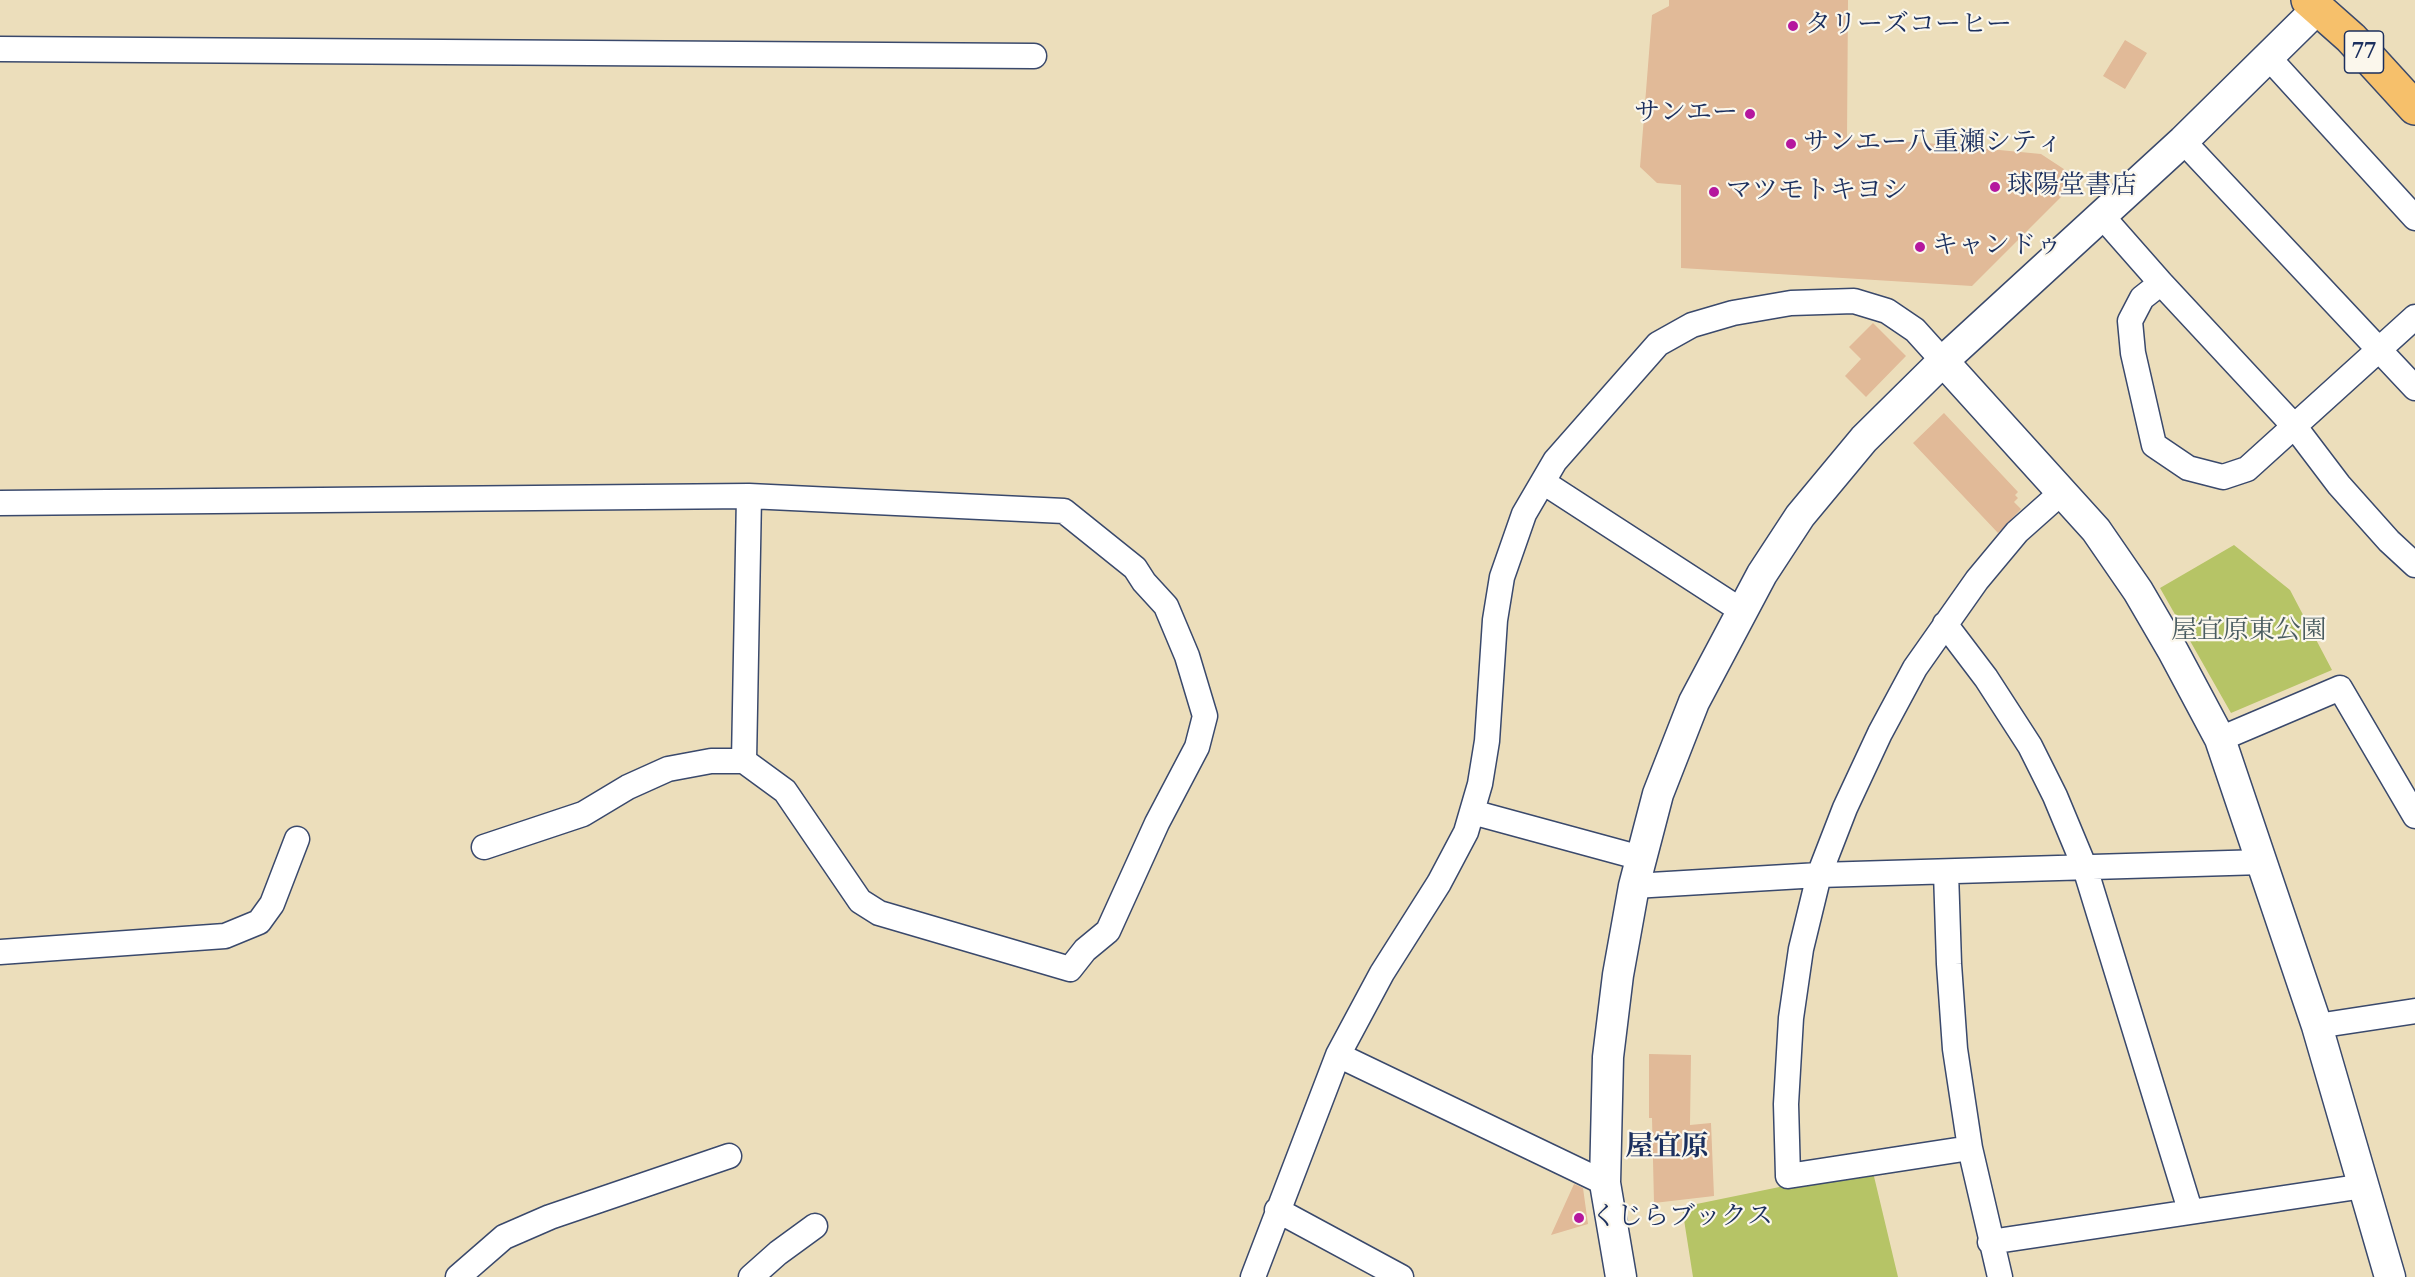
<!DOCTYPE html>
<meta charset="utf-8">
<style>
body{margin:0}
canvas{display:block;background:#ecdebb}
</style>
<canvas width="2415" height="1277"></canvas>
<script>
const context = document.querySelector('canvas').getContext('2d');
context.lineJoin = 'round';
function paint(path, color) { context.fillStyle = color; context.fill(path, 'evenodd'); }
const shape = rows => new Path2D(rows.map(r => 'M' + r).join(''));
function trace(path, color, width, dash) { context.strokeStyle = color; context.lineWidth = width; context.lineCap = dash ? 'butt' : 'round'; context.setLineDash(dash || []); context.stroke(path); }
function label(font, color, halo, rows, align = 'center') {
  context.font = font + ' Cardo,"Noto Serif JP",serif'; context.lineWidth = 4.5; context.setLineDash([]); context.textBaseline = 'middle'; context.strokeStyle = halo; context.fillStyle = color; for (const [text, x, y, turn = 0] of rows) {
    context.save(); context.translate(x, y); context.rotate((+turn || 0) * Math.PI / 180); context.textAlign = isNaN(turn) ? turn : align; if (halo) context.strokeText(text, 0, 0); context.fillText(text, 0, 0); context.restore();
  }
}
paint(shape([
 [2234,545,2290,590,2332,670,2231,713,2160,588],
 [1872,1168,1898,1277,1693,1277,1682,1207]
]), '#b6c466');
paint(shape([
 [1669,0,1848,0,1847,140,1916,142,2041,154,2079,179,1972,286,1681,268,1681,185,1657,183,1640,167,1652,15,1669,6],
 [2125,40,2147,53,2125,89,2103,76],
 [1873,323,1906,356,1866,397,1845,376,1861,359,1849,347],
 [1944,413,2018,492,2015,495,2018,498,2014,502,2021,509,1998,533,1913,443],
 [1649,1054,1691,1055,1690,1125,1711,1123,1714,1196,1654,1203,1652,1118,1649,1118],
 [1574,1184,1583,1188,1588,1224,1551,1235]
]), '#e1ba98');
const minor = shape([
 [0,49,1034,56],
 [2269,58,2415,218],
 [2183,141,2415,388],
 [2102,216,2161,283,2295,427,2339,485,2389,541,2415,565],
 [2161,283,2142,298,2130,321,2133,353,2154,445,2188,468,2223,477,2247,469,2415,317],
 [1543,482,1742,611],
 [0,503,749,496,1064,511,1135,568,1144,582,1166,606,1187,656,1205,716,1197,747,1157,823,1108,931,1085,950,1070,969,879,913,860,901,785,791,744,761,711,761,668,769,628,787,583,814,484,847],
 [1945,624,1986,678,2030,746,2055,796,2085,868,2190,1210],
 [2220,739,2340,688,2415,816],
 [744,761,749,496],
 [1472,812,1641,858],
 [1946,872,1949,964,1955,1049,1970,1148,2000,1277],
 [1634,886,1819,875,2263,862],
 [0,952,225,936,259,922,272,904,297,839],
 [2317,1026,2415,1011],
 [1338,1055,1605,1183],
 [1970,1148,1788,1176,1786,1104,1791,1018,1801,949,1819,875,1845,808,1880,733,1915,668,1977,580,2017,532,2062,492],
 [1277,1210,1401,1277],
 [1990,1242,2364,1186],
 [458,1277,504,1237,550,1217,729,1156],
 [751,1277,778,1253,815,1226],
 [1253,1277,1338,1055,1382,973,1439,883,1466,832,1480,784,1487,741,1495,620,1502,577,1524,514,1555,461,1658,344,1692,325,1733,313,1791,303,1854,301,1887,311,1915,330,1943,361]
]);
const tertiary = shape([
 [1943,361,2096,530,2138,591,2173,651,2220,739,2317,1026,2390,1277],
 [1621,1277,1605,1183,1608,1057,1618,975,1634,886,1658,794,1694,702,1762,574,1800,516,1864,439,1943,361,2183,141,2318,8]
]);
const primary = shape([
 [2308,0,2351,38,2415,108]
]);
trace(minor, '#3a496c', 27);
trace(tertiary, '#3a496c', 33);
trace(primary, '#3a496c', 36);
trace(minor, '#fff', 24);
trace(tertiary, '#fff', 30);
trace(primary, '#f6c06b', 33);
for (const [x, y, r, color] of [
 [1793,26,6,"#b5179e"],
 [1750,114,6,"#b5179e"],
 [1791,144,6,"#b5179e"],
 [1995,187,6,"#b5179e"],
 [1714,192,6,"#b5179e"],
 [1920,247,6,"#b5179e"],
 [1579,1218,6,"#b5179e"]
]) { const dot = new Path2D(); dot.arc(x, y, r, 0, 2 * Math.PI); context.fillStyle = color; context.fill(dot); trace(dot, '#fbf7ec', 2); }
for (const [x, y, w] of [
 [2364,52,39]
]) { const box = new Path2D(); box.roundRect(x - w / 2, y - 21, w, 42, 4.5); context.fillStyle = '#fbf7ec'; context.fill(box); trace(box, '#1b2f5e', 1.5); }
label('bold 24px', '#1b2f5e', null, [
 ["77",2364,52]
]);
label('26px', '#1b2f5e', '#fbf7ec', [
 ["タリーズコーヒー",1805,26],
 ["サンエー",1738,114,"right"],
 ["サンエー八重瀬シティ",1803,144],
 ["球陽堂書店",2007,187],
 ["マツモトキヨシ",1726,192],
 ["キャンドゥ",1932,247],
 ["くじらブックス",1591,1218]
], 'left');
label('26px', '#4a5c60', '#fbf7ec', [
 ["屋宜原東公園",2249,632]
]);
label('bold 28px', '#1b2f5e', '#fbf7ec', [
 ["屋宜原",1667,1149]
]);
</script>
